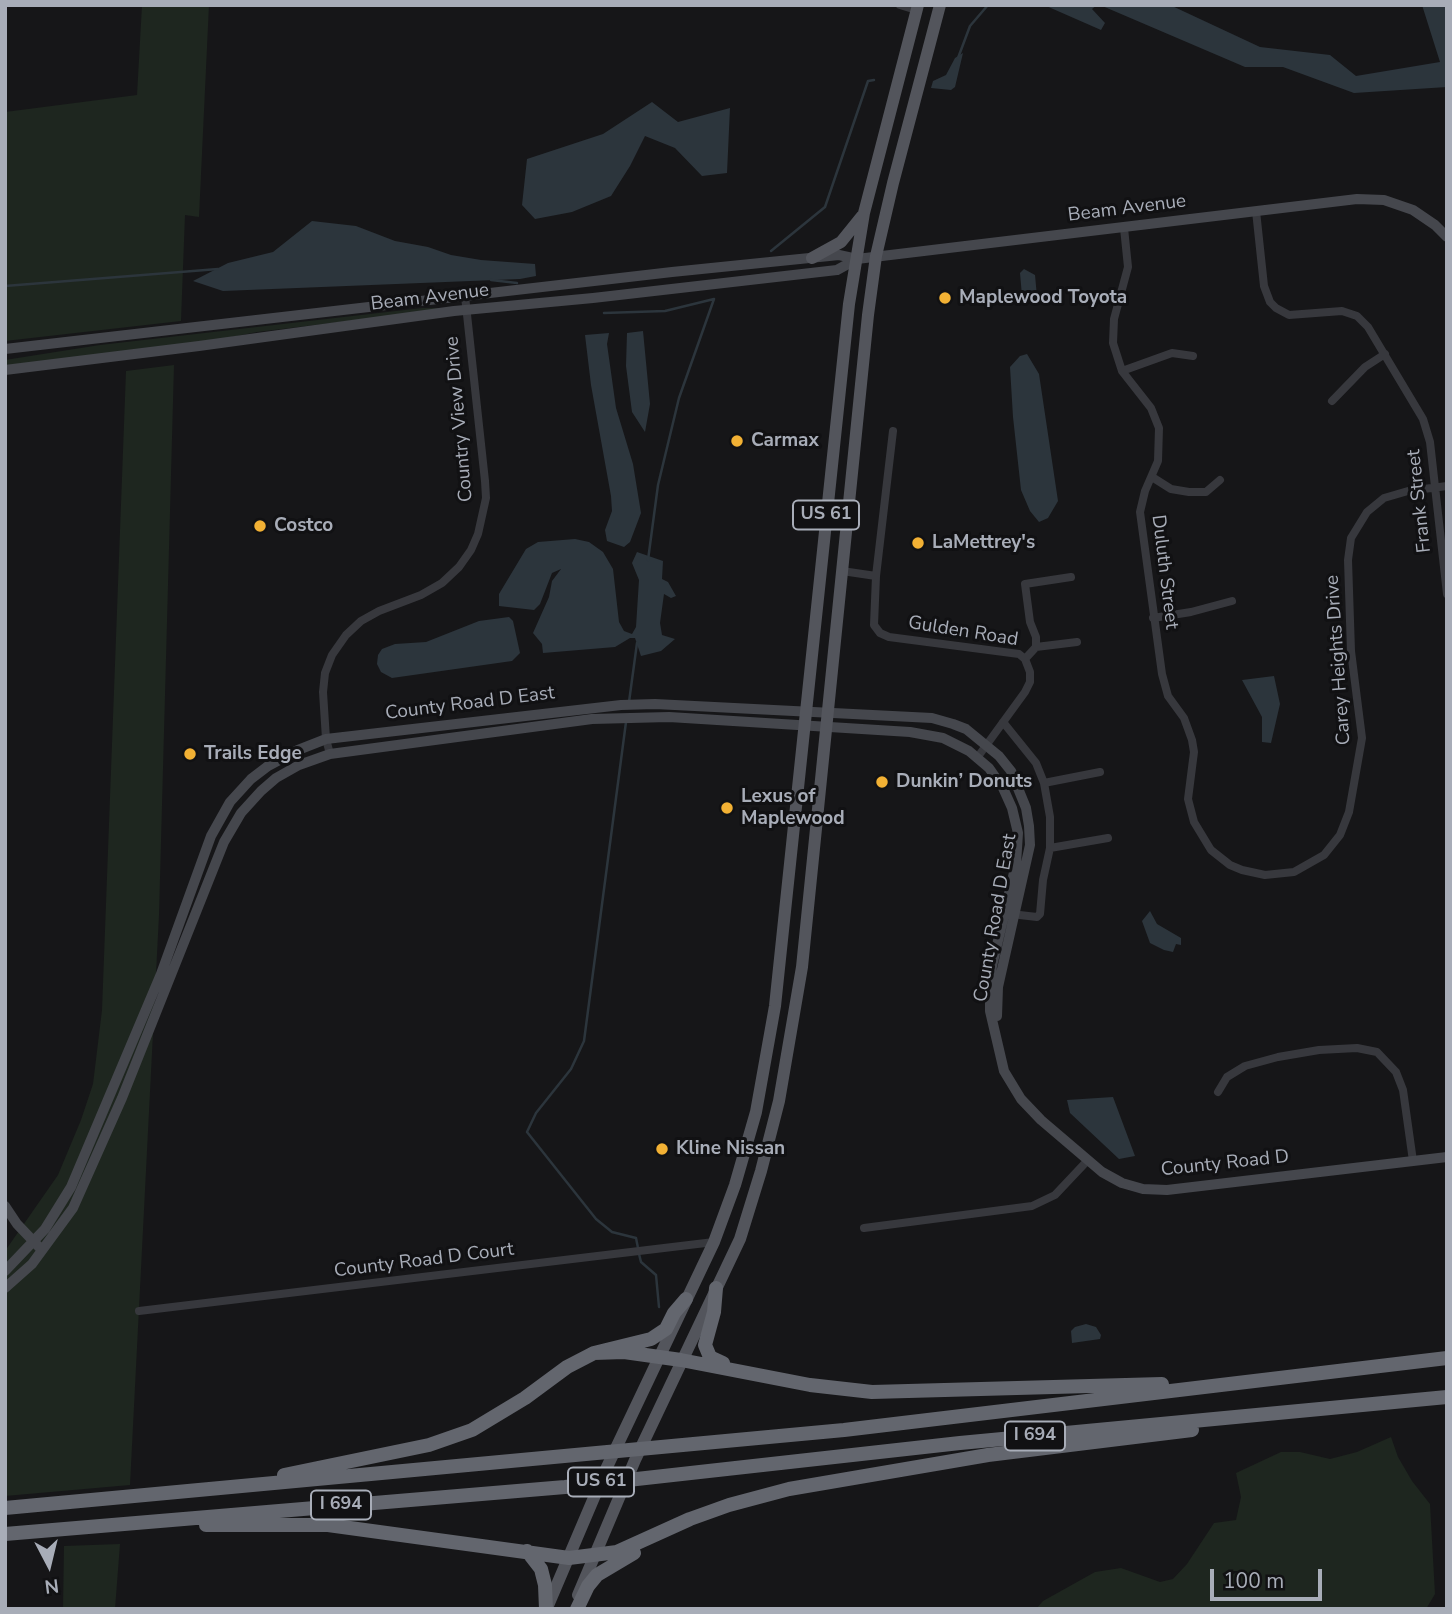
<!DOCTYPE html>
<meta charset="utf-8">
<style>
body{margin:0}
#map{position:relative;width:1452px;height:1614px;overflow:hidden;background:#161618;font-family:"Nunito Sans",sans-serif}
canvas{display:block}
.frame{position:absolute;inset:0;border:7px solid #a8adb8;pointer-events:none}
.north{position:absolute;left:14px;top:1530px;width:70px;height:70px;-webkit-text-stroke:5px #111113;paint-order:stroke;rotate:173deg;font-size:19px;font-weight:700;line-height:28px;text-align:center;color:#a8adb8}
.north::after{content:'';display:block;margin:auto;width:24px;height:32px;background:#a8adb8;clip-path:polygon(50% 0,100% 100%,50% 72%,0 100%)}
.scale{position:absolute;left:1210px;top:1569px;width:112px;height:32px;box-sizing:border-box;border:4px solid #a8adb8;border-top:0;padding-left:9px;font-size:21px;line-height:24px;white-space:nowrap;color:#a8adb8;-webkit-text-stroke:5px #111113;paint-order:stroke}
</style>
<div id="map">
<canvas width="1452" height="1614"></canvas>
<div class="frame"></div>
<div class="north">N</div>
<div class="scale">100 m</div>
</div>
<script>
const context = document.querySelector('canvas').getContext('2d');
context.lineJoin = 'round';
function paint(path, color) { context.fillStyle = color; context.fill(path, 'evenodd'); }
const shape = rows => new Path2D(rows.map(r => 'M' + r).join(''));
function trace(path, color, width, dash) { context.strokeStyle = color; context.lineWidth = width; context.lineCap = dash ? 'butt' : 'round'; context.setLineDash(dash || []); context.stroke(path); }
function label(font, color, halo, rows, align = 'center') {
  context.font = font + ' "Nunito Sans",sans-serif'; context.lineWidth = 6; context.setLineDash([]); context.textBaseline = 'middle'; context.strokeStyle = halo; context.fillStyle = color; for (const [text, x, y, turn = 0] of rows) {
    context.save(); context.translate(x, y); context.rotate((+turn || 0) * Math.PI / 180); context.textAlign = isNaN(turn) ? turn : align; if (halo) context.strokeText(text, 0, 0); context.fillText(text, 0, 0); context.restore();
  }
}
paint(shape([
 [142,5,209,5,199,217,185,215,181,321,5,341,5,112,137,95],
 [422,308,440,308,440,310,257,332,211,341,5,366,5,360,100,345],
 [174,365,159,915,130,1485,5,1496,5,1251,58,1175,81,1120,93,1084,102,1010,126,371],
 [1391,1437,1398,1457,1412,1481,1430,1504,1435,1594,1426,1609,1036,1609,1043,1601,1095,1572,1121,1568,1160,1582,1173,1579,1187,1564,1214,1523,1236,1520,1241,1497,1236,1473,1281,1452,1300,1452,1330,1459,1357,1452],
 [120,1544,115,1609,63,1609,64,1546]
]), '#1e261f');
paint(shape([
 [1044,5,1097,5,1092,9,1105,23,1101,30],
 [1100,5,1170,5,1260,47,1330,55,1356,76,1440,62,1422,5,1447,5,1447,87,1354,93,1283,67,1245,67],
 [963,53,955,87,951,90,931,88,933,81,946,75,955,58],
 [652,102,678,122,730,108,727,173,702,176,675,148,645,136,630,166,611,196,572,212,535,219,522,205,527,159,603,134],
 [312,221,356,226,395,241,428,247,451,255,481,260,535,264,536,276,520,279,223,291,193,281,228,263,273,252],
 [1024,269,1035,275,1037,297,1026,300,1022,296,1020,273],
 [643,331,650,404,645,432,632,412,626,366,627,333],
 [609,333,607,344,616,408,633,464,641,513,630,542,624,547,607,541,605,530,612,511,611,496,591,385,585,335],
 [1027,354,1039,374,1058,501,1048,518,1039,522,1030,511,1021,490,1013,417,1010,367,1020,356],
 [575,539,589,542,603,552,613,569,619,622,624,631,632,634,636,627,639,580,632,563,637,552,663,561,662,579,668,582,676,596,671,598,664,594,660,623,662,635,675,639,661,651,641,656,635,638,630,638,615,647,543,653,542,644,533,633,549,597,552,581,561,569,552,573,540,604,534,610,499,606,499,594,526,549,538,542],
 [509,617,513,621,520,653,512,661,392,678,381,672,377,664,378,655,382,649,395,644,426,642,479,621],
 [1274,676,1280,704,1271,743,1262,742,1262,717,1242,680],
 [1150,911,1157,924,1181,938,1181,945,1176,944,1173,952,1164,950,1150,943,1142,921],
 [1113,1097,1135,1156,1119,1159,1070,1113,1067,1100],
 [1086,1324,1096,1327,1101,1335,1100,1339,1072,1343,1071,1331,1075,1327]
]), '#2c353c');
trace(shape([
 [958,58,970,26,988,5],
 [771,251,825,207,868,81,874,80],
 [491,280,517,283],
 [5,286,218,269],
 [604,313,665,311,714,299],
 [648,560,658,485,679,398,714,299],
 [629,702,637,643],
 [626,722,584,1041,571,1069,536,1113,527,1132,596,1219,612,1232,636,1238,638,1248],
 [639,1254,641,1262,656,1275,659,1307]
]), '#2c353c', 2.5);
trace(shape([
 [900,5,916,10],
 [1256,211,1264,286,1270,302,1276,308,1289,315,1342,311,1357,316,1368,327,1423,419,1430,442,1447,594],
 [1124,228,1128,267,1114,319,1113,343,1122,371,1151,408,1159,428,1158,461,1145,491,1140,512,1162,674,1168,696,1184,718,1192,740,1194,752,1188,799,1194,822,1211,850,1230,865,1242,870,1265,875,1294,872,1324,855,1340,835,1349,812,1362,738,1351,651,1348,560,1351,538,1367,512,1384,498,1408,491,1447,486],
 [1122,371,1172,353,1193,356],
 [1332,401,1365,367,1385,354],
 [893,431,876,576,874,625,880,633,889,637,1019,654,1025,659,1030,672,1030,682,1025,692,977,758],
 [1152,477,1171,489,1189,492,1206,492,1220,480],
 [842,571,876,576],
 [1153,618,1191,612,1232,601],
 [1036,647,1077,642],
 [1025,659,1036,647,1036,637,1030,622,1025,584,1071,577],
 [1003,722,1036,763,1044,783,1050,817,1050,848,1043,880,1040,914,1037,917,1011,914],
 [330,754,326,739,323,692,325,673,332,655,346,635,361,621,379,611,421,595,442,583,459,567,471,550,478,534,486,498,485,481,465,296],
 [1044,783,1100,772],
 [1050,848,1108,838],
 [1218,1092,1227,1077,1245,1066,1278,1057,1319,1050,1357,1048,1377,1052,1396,1072,1403,1090,1413,1161],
 [864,1228,1032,1206,1055,1195,1088,1160],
 [139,1311,714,1242]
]), '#37383d', 8);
trace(shape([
 [5,349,672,272,839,255,857,259,1357,199,1384,200,1413,210,1435,225,1447,237],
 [5,370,199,346,454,311,593,298,837,270,857,259],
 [5,1206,17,1224,39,1247],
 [5,1271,45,1229,71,1187,161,974,211,836,230,802,251,779,268,766,298,750,326,739,621,705,655,704,932,718,953,724,966,729,999,756,1011,771,1026,808,1029,826,1030,845,998,987,997,1016],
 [5,1288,32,1264,73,1208,122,1098,224,842,241,813,261,791,276,778,299,765,330,754,592,719,669,717,910,732,943,738,969,751,989,768,1003,788,1012,808,1018,833,1016,864,992,966,990,987,990,1011,1004,1071,1021,1099,1041,1120,1102,1172,1122,1183,1143,1189,1167,1190,1447,1157]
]), '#45474d', 10);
trace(shape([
 [812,258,841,242,862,216],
 [578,1595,635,1460,740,1239,761,1171,779,1101,802,967,868,315,876,256,893,183,940,5],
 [547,1608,607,1467,714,1242,735,1185,756,1112,775,1006,849,304,864,213,918,5]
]), '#53555c', 12);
trace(shape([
 [716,1288,714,1312,705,1345,710,1357,723,1363],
 [594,1353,624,1352,681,1360,810,1385,872,1392,1162,1384],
 [284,1475,429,1445,472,1430,525,1398,567,1367,594,1353,651,1339,666,1329,674,1313,686,1299],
 [5,1508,844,1430,1447,1358],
 [206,1525,328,1525,569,1558,617,1552,690,1519,729,1505,789,1489,988,1455,1192,1430],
 [5,1534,565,1487,960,1443,1447,1397],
 [527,1551,541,1569,545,1585,546,1609],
 [577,1609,588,1586,597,1575,634,1553]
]), '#63666e', 14);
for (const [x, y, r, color] of [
 [945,298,7,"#f2b134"],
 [737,441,7,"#f2b134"],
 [260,526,7,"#f2b134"],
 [918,543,7,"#f2b134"],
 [190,754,7,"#f2b134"],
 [882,782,7,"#f2b134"],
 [727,808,7,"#f2b134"],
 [662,1149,7,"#f2b134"]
]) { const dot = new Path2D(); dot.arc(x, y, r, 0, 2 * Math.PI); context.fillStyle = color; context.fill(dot); trace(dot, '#111113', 2.5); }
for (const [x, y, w] of [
 [826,515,66],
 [1035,1436,60],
 [601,1482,66],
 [341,1505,60]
]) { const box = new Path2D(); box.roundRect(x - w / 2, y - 14.5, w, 29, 5); context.fillStyle = '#111113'; context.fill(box); trace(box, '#a8adb8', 2); }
label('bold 18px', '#a8adb8', null, [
 ["US 61",826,515],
 ["I 694",1035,1436],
 ["US 61",601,1482],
 ["I 694",341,1505]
]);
label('19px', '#a8adb8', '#111113', [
 ["Beam Avenue",1127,209,-7],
 ["Beam Avenue",430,298,-7],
 ["Country View Drive",460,419,-95],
 ["Frank Street",1420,501,-96],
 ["Duluth Street",1164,572,83],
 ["Gulden Road",963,632,9],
 ["Carey Heights Drive",1339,660,-94],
 ["County Road D East",470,704,-7],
 ["County Road D East",996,918,-80],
 ["County Road D",1225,1164,-6],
 ["County Road D Court",424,1261,-7]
]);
label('bold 19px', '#a8adb8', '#111113', [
 ["Maplewood Toyota",959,298],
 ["Carmax",751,441],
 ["Costco",274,526],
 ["LaMettrey's",932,543],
 ["Trails Edge",204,754],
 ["Dunkin’ Donuts",896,782],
 ["Lexus of",741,797],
 ["Maplewood",741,819],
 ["Kline Nissan",676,1149]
], 'left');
</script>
